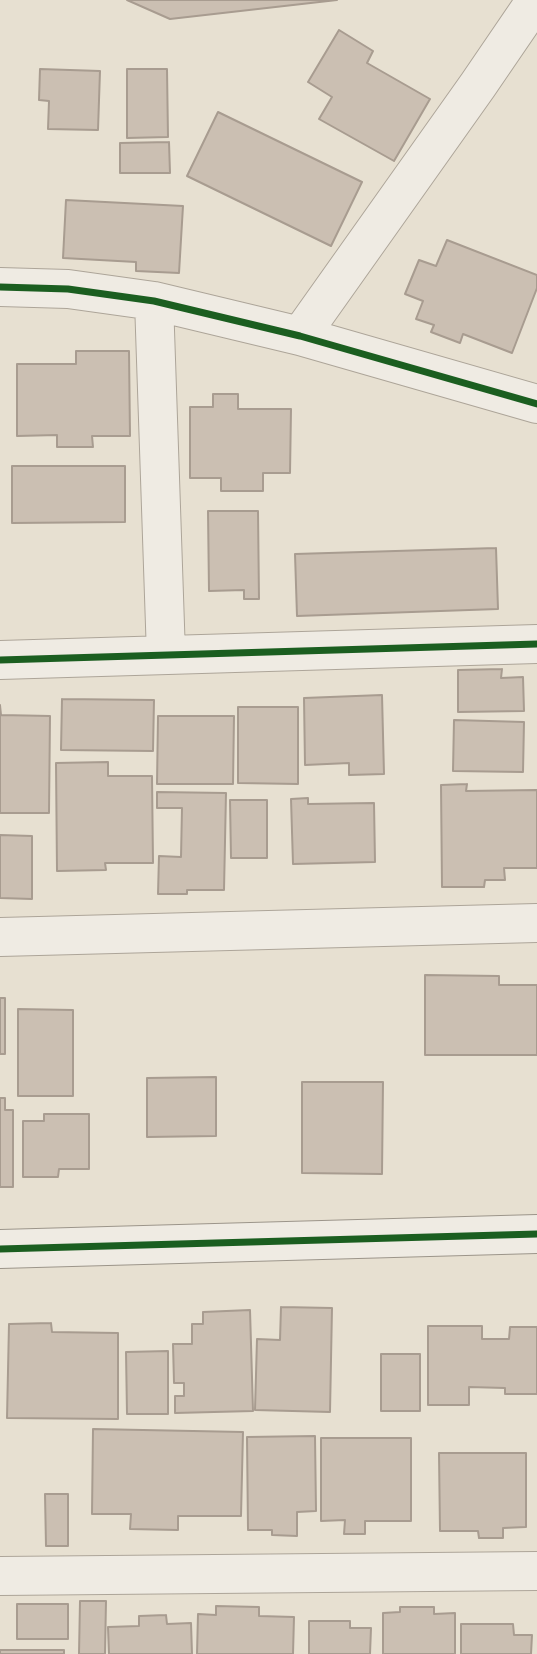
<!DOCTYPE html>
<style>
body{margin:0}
canvas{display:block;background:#e7e0d1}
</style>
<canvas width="537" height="1654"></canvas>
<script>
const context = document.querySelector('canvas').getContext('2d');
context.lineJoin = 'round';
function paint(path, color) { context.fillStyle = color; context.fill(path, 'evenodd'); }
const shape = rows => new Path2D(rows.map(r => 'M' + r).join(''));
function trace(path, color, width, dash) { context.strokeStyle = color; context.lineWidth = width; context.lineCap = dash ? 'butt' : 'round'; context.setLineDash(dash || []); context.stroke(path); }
const building = shape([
 [127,0,337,0,170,19,127,0],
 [339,30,373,51,367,63,430,99,394,161,319,119,332,97,308,82,339,30],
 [40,69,100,71,98,130,48,129,49,101,39,100,40,69],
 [127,69,167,69,168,137,127,138,127,69],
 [218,112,362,182,331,246,187,176,218,112],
 [169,142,170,173,120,173,120,143,169,142],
 [66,200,183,206,179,273,136,271,136,262,63,258,66,200],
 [447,240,537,275,537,288,512,353,463,334,460,343,431,332,434,325,416,319,423,301,405,294,419,260,436,266,447,240],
 [76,351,129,351,130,436,92,436,93,447,57,447,57,435,17,436,17,364,76,364,76,351],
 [213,394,238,394,238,409,291,409,290,473,263,473,263,491,221,491,221,478,190,478,190,407,213,407,213,394],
 [12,466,125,466,125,522,12,523,12,466],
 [208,511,258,511,259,599,244,599,244,590,209,591,208,511],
 [496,548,498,609,297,616,295,554,496,548],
 [502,669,501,678,523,677,524,711,458,712,458,670,502,669],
 [382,695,384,774,349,775,349,763,305,765,304,698,382,695],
 [62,699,154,700,153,751,61,750,62,699],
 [0,705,1,715,50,716,49,813,0,813,0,705],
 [238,707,298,707,298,784,238,783,238,707],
 [158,716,234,716,233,784,157,784,158,716],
 [454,720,524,722,523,772,453,771,454,720],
 [108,762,108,776,152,776,153,863,105,863,106,870,57,871,56,763,108,762],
 [467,784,466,791,537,790,537,868,504,868,505,880,485,880,484,887,442,887,441,785,467,784],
 [157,792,226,793,224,890,187,890,187,894,158,894,159,856,181,857,182,808,157,808,157,792],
 [308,798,308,804,374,803,375,862,293,864,291,799,308,798],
 [230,800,267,800,267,858,231,858,230,800],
 [0,835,32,836,32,899,0,898,0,835],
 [425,975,499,976,499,985,537,985,537,1055,425,1055,425,975],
 [0,998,5,998,5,1054,0,1054,0,998],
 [18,1009,73,1010,73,1096,18,1096,18,1009],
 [216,1077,216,1136,147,1137,147,1078,216,1077],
 [302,1082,383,1082,382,1174,302,1173,302,1082],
 [0,1098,5,1098,5,1110,13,1110,13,1187,0,1187,0,1098],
 [44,1114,89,1114,89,1169,59,1169,58,1177,23,1177,23,1121,44,1121,44,1114],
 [281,1307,332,1308,330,1412,255,1410,257,1339,280,1340,281,1307],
 [250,1310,253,1411,175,1413,175,1396,184,1396,184,1383,174,1383,173,1344,192,1344,192,1324,203,1324,203,1312,250,1310],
 [51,1323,52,1332,118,1333,118,1419,7,1418,9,1324,51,1323],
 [428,1326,482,1326,482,1339,509,1339,510,1327,537,1327,537,1394,505,1394,505,1388,469,1387,469,1405,428,1405,428,1326],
 [168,1351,168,1414,127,1414,126,1352,168,1351],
 [381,1354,420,1354,420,1411,381,1411,381,1354],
 [93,1429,243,1432,241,1516,178,1516,178,1530,130,1529,131,1514,92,1514,93,1429],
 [315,1436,316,1511,297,1512,297,1536,272,1535,272,1530,248,1530,247,1437,315,1436],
 [321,1438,411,1438,411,1521,365,1521,365,1534,344,1534,345,1520,321,1521,321,1438],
 [439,1453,526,1453,526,1527,503,1528,503,1538,479,1538,478,1531,440,1531,439,1453],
 [45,1494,68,1494,68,1546,46,1546,45,1494],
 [80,1601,106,1601,105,1654,79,1654,80,1601],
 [17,1604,68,1604,68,1639,17,1639,17,1604],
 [216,1606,259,1607,259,1616,294,1617,293,1654,197,1654,198,1614,216,1615,216,1606],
 [400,1607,434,1607,434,1614,455,1613,455,1654,383,1654,383,1613,400,1612,400,1607],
 [166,1615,167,1624,191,1623,192,1654,109,1654,108,1627,139,1626,139,1616,166,1615],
 [309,1621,350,1621,350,1628,371,1628,370,1654,309,1654,309,1621],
 [461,1624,513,1624,514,1635,532,1635,531,1654,461,1654,461,1624],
 [0,1650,64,1650,64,1654,0,1654,0,1650]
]);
paint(building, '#cbbfb2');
trace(building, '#a89c90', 2);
const street = shape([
 [0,287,68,289,154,301,300,336,537,404],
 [154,301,166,655],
 [300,336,478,85,536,0],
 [0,660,537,644],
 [0,937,537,923],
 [0,1576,537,1571]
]);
const secondary = shape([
 [0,1249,537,1234]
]);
trace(street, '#ada599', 40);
trace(secondary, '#9c958a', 40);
trace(street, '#efebe3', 38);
trace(secondary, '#efebe3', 38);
trace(shape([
 [0,287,68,289,154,301,300,336,537,404],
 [0,660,537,644],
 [0,1249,537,1234]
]), '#1b5e20', 7);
</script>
